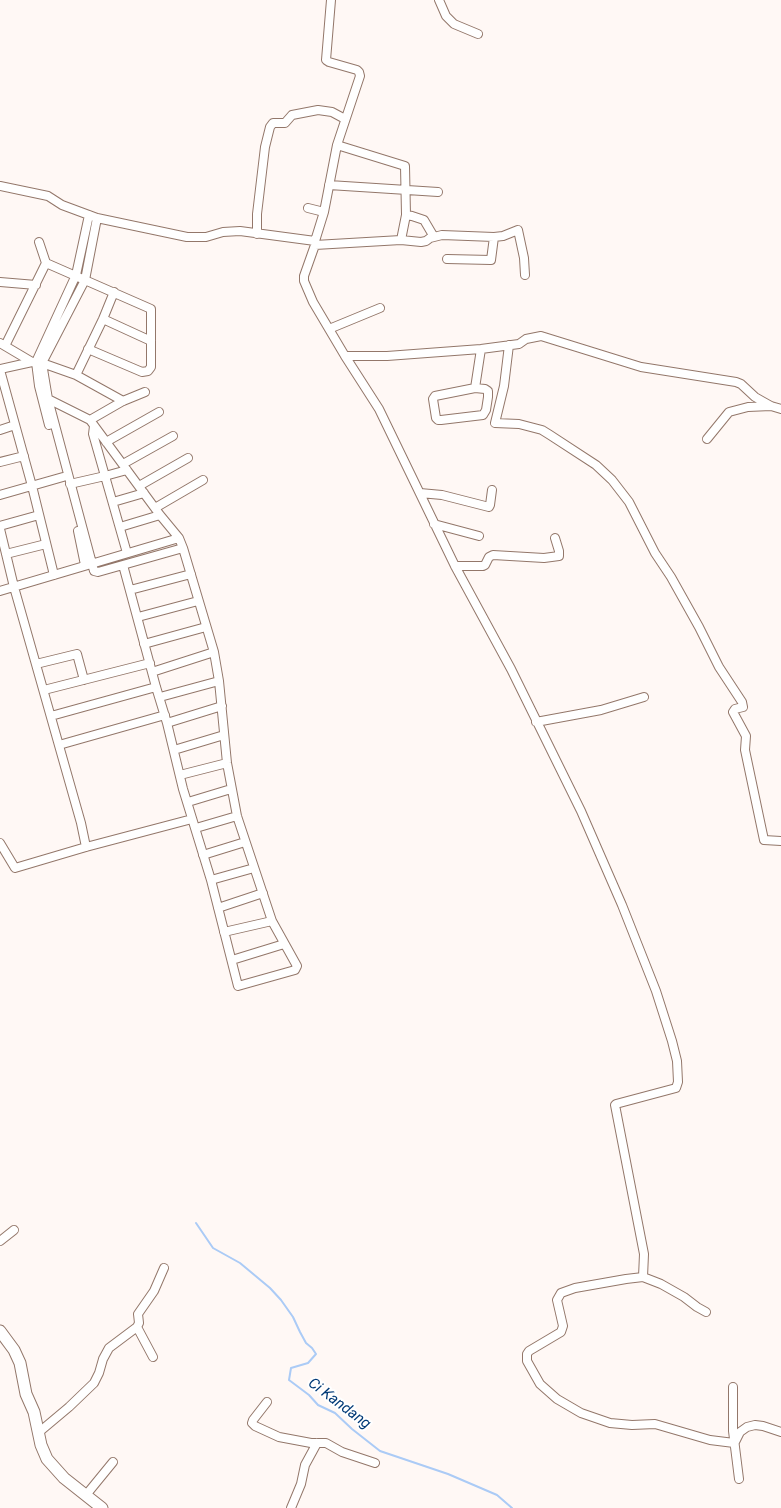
<!DOCTYPE html>
<style>
body{margin:0}
canvas{display:block;background:#fff8f5}
</style>
<canvas width="781" height="1508"></canvas>
<script>
const context = document.querySelector('canvas').getContext('2d');
context.lineJoin = 'round';
const shape = rows => new Path2D(rows.map(r => 'M' + r).join(''));
function trace(path, color, width, dash) { context.strokeStyle = color; context.lineWidth = width; context.lineCap = dash ? 'butt' : 'round'; context.setLineDash(dash || []); context.stroke(path); }
function label(font, color, halo, rows, align = 'center') {
  context.font = font + ' Roboto,sans-serif'; context.lineWidth = 4; context.setLineDash([]); context.textBaseline = 'middle'; context.strokeStyle = halo; context.fillStyle = color; for (const [text, x, y, turn = 0] of rows) {
    context.save(); context.translate(x, y); context.rotate((+turn || 0) * Math.PI / 180); context.textAlign = isNaN(turn) ? turn : align; if (halo) context.strokeText(text, 0, 0); context.fillText(text, 0, 0); context.restore();
  }
}
trace(shape([
 [196,1223,213,1248,240,1263,270,1288,281,1300,293,1317,300,1332,306,1343,312,1348,316,1354,308,1363,291,1368,289,1380,309,1395,318,1405,335,1413,352,1429,380,1451,448,1474,497,1495,512,1508]
]), '#abcbf6', 2);
const street = shape([
 [439,0,446,16,454,24,478,34],
 [329,185,438,192],
 [0,186,48,196,62,205,97,218,187,237,206,237,223,232,240,231,315,241,315,245,304,276,304,281,313,302,345,356,387,356,481,349,519,344,526,339,541,336,641,367,736,382,741,384,755,397,762,401,771,406,781,409],
 [308,208,324,212],
 [406,215,412,216,424,220,434,237],
 [97,218,85,280,42,363,76,375,123,401],
 [257,234,257,214,265,147,270,127,273,123,285,123,292,115,318,110,332,112,345,119],
 [401,240,421,242,426,241,430,238,442,235,494,237,503,236,518,230,524,258,525,275],
 [315,241,324,212,337,145,360,76,359,72,357,70,329,62,326,60,331,0],
 [315,245,401,240,406,215,405,166,337,145],
 [447,259,491,260,494,237],
 [46,263,151,309,151,367,148,371,142,372,88,349],
 [0,282,36,285],
 [103,319,151,341],
 [329,329,380,308],
 [0,343,32,362,42,363,48,399,94,571,98,572,183,548,214,652,219,681,227,763,237,816,272,921,297,966,295,970,238,986,211,880,183,789,167,723,156,687,123,565],
 [509,345,504,386,495,423,519,424,542,430,550,435,596,465,612,480,629,502,655,553,671,577,699,627,719,667,742,702,743,707,735,709,733,712,746,736,745,750,764,840,781,841],
 [5,346,46,263,39,242],
 [345,356,379,409,455,566,511,669,581,811,622,905,656,991,672,1041,677,1061,678,1082,676,1088,616,1104,615,1105,644,1254,643,1277],
 [0,369,32,362],
 [0,370,32,486,54,575],
 [76,375,103,319,114,292],
 [475,388,485,389,488,391,488,397,486,410,483,415,441,420,438,420,436,418,433,399,435,396,475,388,481,349],
 [48,399,90,420,160,515,179,538,183,548],
 [90,420,123,401,145,392],
 [49,425,39,386,36,362,76,275,89,215],
 [94,426,93,434,127,553],
 [0,430,15,425],
 [707,439,729,412,748,407,771,406],
 [106,442,159,412],
 [0,462,24,456],
 [123,464,173,436],
 [70,484,105,476,127,470],
 [139,486,188,458],
 [420,493,442,495,489,507,490,505,492,490],
 [0,495,63,477],
 [113,502,144,493],
 [155,508,203,480],
 [434,524,479,536],
 [0,526,39,515],
 [120,527,160,515],
 [0,529,14,587,81,823,86,847],
 [78,531,85,565],
 [6,554,46,544],
 [455,566,483,566,485,565,489,557,493,555,544,558,559,556,559,551,555,538],
 [130,590,191,574],
 [0,591,179,538],
 [138,617,198,601],
 [144,644,206,627],
 [36,664,77,654,84,680],
 [152,672,214,652],
 [44,690,150,663],
 [160,697,219,681],
 [51,716,156,687],
 [536,722,601,710,644,697],
 [167,723,222,706],
 [59,745,165,715],
 [174,750,224,735],
 [180,775,227,763],
 [188,802,231,789],
 [196,828,237,816],
 [0,843,15,868,86,847,192,819],
 [203,855,245,842],
 [211,880,254,868],
 [218,908,263,893],
 [224,932,272,921],
 [232,960,284,944],
 [0,1241,14,1230],
 [706,1312,697,1307,684,1297,661,1284,643,1277,626,1279,575,1288,561,1293,557,1300,563,1326,561,1332,529,1351,527,1354,527,1361,540,1384,557,1399,581,1413,610,1423,632,1425,655,1424,710,1440,734,1443],
 [137,1327,153,1357],
 [733,1387,733,1431,739,1479],
 [267,1402,253,1420,252,1423,255,1426,279,1437,311,1443,326,1443,342,1452,375,1463],
 [38,1433,69,1407,94,1383,99,1373,103,1359,109,1348,137,1327,139,1323,138,1314,154,1291,164,1268],
 [735,1442,740,1432,747,1427,755,1425,763,1426,781,1432],
 [86,1495,113,1462],
 [291,1508,301,1484,305,1465,317,1443]
]);
const secondary = shape([
 [0,1331,14,1350,20,1363,26,1394,34,1412,41,1445,47,1459,64,1478,102,1508]
]);
trace(street, '#93776a', 10);
trace(secondary, '#93776a', 13);
trace(street, '#fff', 8);
trace(secondary, '#fff', 11);
label('italic 15px', '#013976', '#fff', [
 ["Ci Kandang",339,1404,37]
]);
</script>
